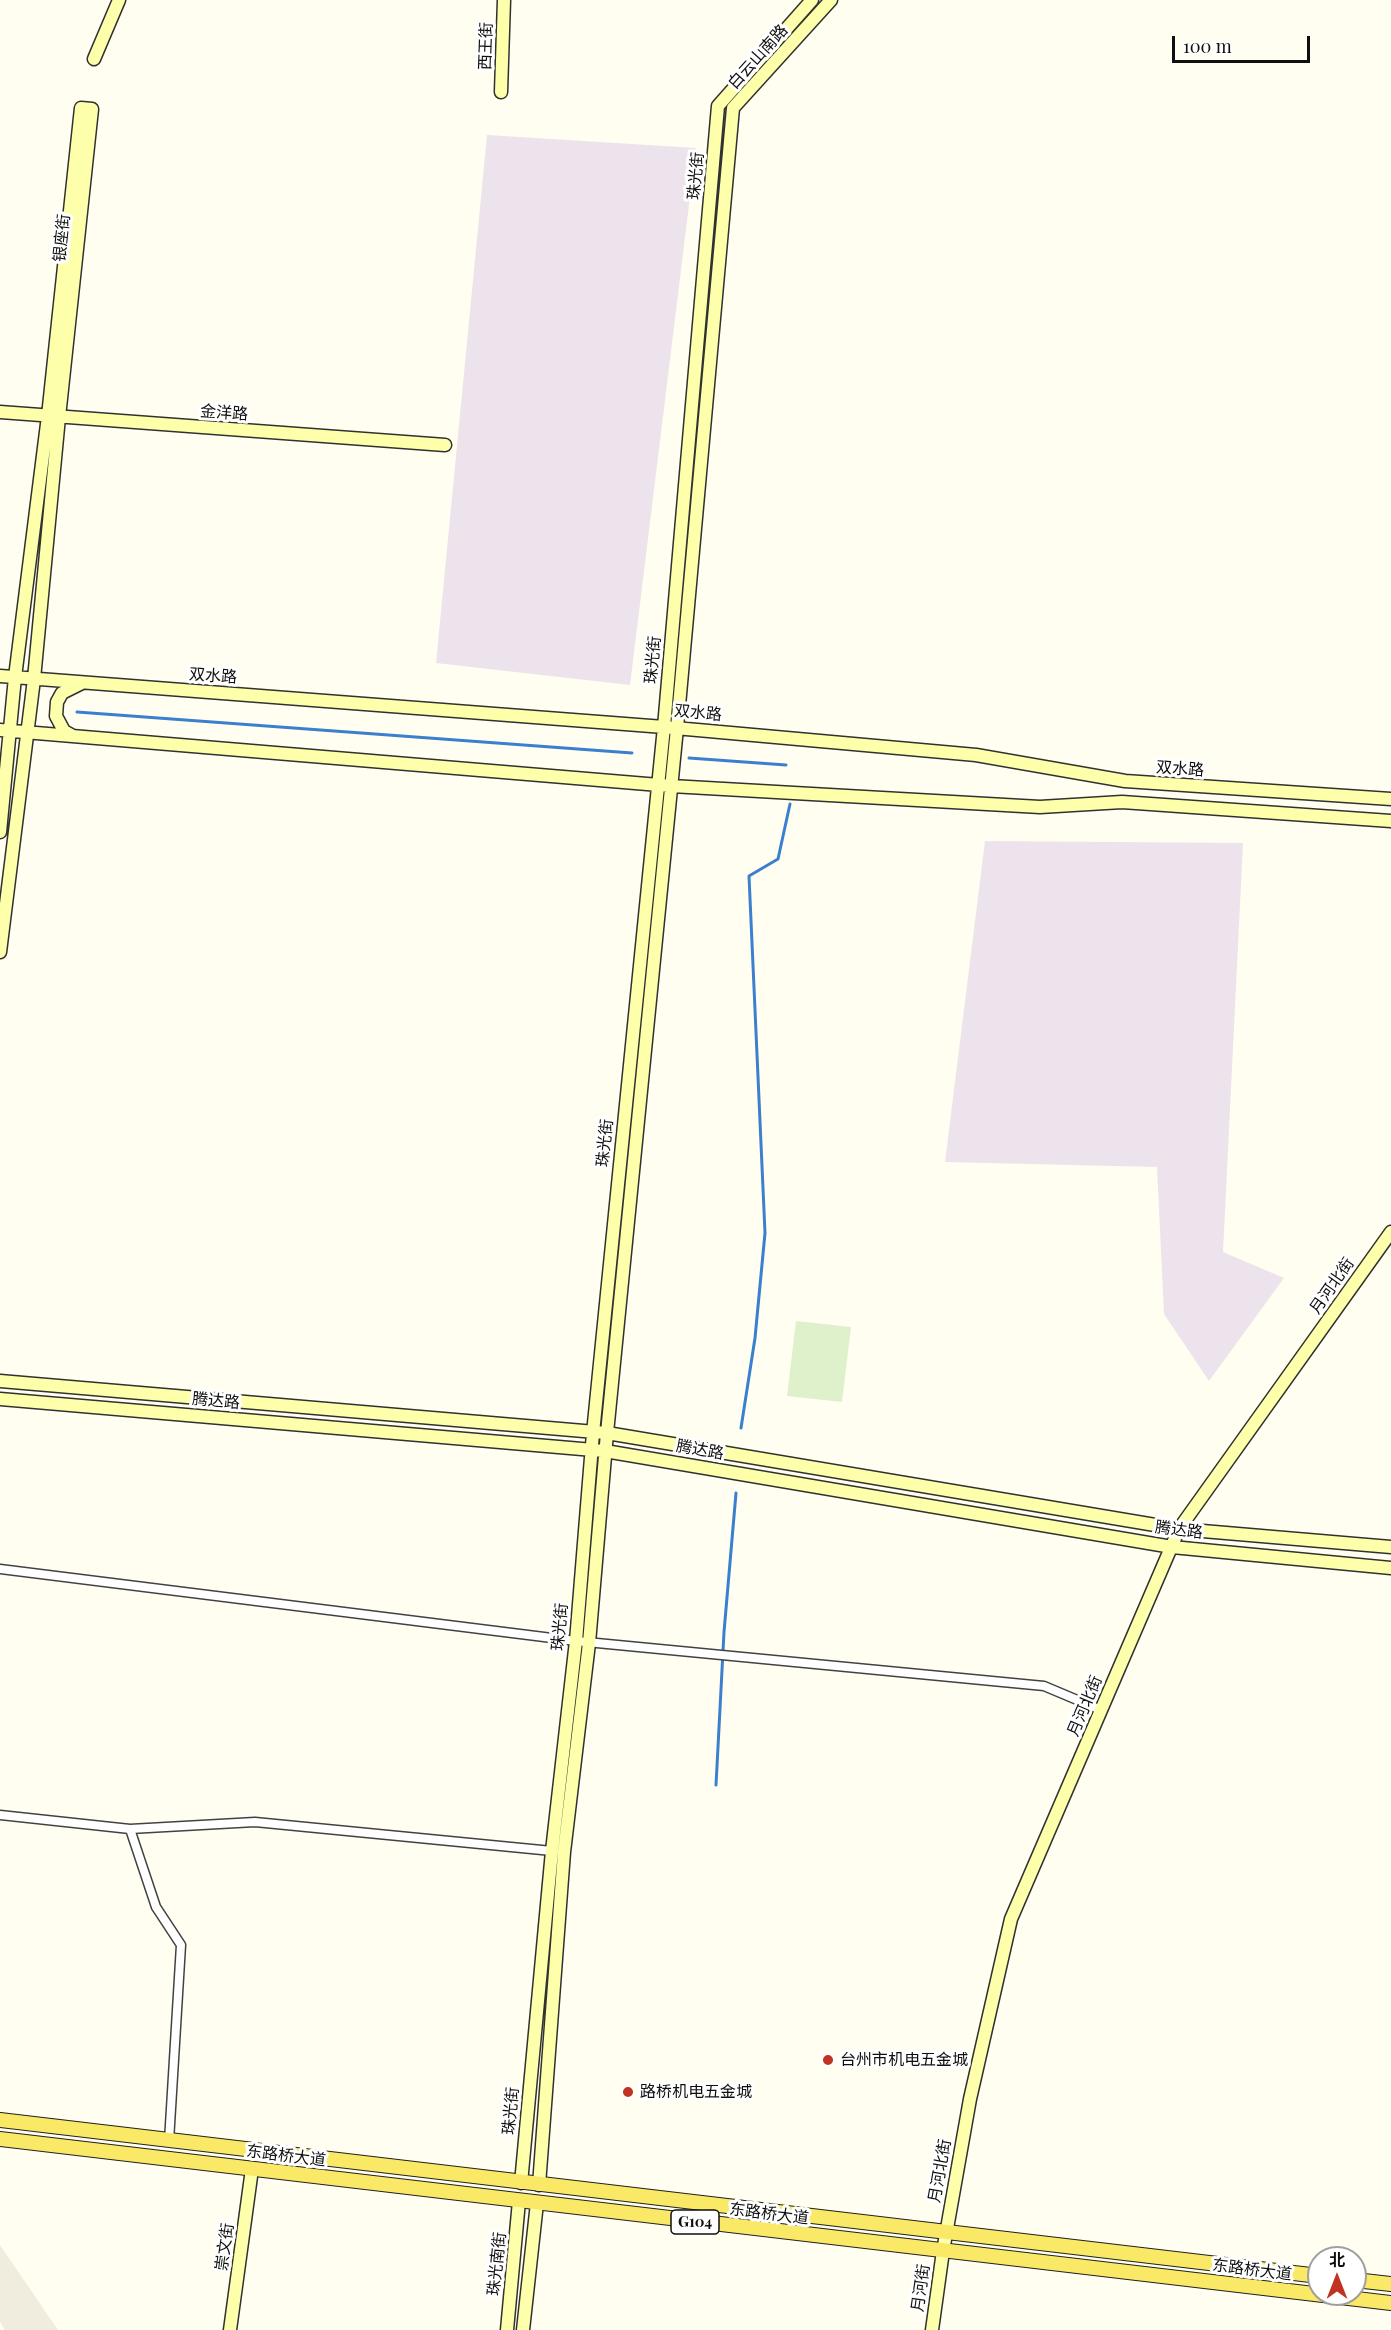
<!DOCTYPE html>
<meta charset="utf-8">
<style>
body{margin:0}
#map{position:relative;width:1391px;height:2330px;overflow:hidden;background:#fffef0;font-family:"Playfair Display","Noto Sans SC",serif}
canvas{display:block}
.north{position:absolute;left:1307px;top:2246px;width:60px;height:60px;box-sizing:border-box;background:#fff;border:2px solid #9f9f9f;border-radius:50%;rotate:0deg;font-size:16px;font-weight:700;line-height:24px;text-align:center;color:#0f0f0f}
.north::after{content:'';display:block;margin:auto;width:21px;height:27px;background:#c13224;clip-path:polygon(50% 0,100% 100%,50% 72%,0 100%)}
.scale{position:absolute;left:1172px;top:36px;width:138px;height:27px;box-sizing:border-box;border:3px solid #0f0f0f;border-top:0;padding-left:8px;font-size:18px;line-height:21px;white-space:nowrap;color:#0f0f0f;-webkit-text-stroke:4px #fff;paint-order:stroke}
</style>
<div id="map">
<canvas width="1391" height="2330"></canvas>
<div class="north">北</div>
<div class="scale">100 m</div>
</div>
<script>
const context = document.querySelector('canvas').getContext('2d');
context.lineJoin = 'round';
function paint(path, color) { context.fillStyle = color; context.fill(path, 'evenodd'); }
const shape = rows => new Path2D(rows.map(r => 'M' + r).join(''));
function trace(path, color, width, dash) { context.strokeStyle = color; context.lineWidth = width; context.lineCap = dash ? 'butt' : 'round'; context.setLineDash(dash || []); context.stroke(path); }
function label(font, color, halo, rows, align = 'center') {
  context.font = font + ' "Playfair Display","Noto Sans SC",serif'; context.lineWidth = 6; context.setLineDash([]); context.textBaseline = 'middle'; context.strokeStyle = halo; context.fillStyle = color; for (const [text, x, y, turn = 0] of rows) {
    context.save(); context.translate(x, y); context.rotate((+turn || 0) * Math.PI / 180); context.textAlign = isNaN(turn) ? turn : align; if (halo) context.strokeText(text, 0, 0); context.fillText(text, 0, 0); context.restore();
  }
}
paint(shape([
 [487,135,696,148,630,685,436,663],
 [985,841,1243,843,1223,1252,1284,1278,1209,1381,1164,1314,1157,1167,945,1162]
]), '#ede3ed');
paint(shape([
 [796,1321,851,1327,842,1402,787,1396]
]), '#dff1cb');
paint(shape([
 [0,2245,58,2330,5,2330,0,2322]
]), '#f0eddf');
trace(shape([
 [77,712,632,753],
 [689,758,786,765],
 [741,1428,755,1338,765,1233,749,876,778,859,790,804],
 [716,1785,724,1632,736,1493]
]), '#3a80cf', 3);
const street = shape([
 [0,1569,576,1641,1044,1686,1101,1710],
 [0,1815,130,1829,255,1822,552,1851],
 [130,1829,156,1907,181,1945,169,2141]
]);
const secondary = shape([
 [94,59,119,0],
 [501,92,504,0],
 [0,412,445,445],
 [0,676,664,727,976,755,1125,781,1391,799],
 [0,730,671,786,1040,807,1122,802,1391,821],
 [73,736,64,731,56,716,57,702,62,693,82,683],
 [0,832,15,677,48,416,81,108,92,109,59,417,34,679,0,952],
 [0,1381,607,1433,1179,1529,1391,1547],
 [0,1399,605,1451,1172,1547,1391,1568],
 [521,2183,552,1851,576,1641,593,1433,664,727,718,106,812,0],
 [539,2185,564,1852,589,1643,607,1433,677,728,733,108,831,0],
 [230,2330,252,2169],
 [507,2330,519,2201],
 [523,2330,537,2203],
 [932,2330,943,2251,970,2099,1011,1919,1179,1529,1391,1232]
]);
const primary = shape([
 [0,2120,1319,2276],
 [0,2139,1391,2303],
 [1355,2280,1391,2284]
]);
trace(street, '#424242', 11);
trace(secondary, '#313131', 15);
trace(primary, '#202020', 16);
trace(street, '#fff', 8);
trace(secondary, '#fdffab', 12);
trace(primary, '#fae966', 14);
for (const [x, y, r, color] of [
 [828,2060,6,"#c13224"],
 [628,2092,6,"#c13224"]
]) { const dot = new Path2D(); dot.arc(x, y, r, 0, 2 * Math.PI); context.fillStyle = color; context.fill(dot); trace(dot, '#fff', 2); }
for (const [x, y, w] of [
 [695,2222,48]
]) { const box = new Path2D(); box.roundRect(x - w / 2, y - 12, w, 24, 4.5); context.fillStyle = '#fff'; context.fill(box); trace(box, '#0f0f0f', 1.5); }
label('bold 15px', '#0f0f0f', null, [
 ["G104",695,2222]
]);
label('16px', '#0f0f0f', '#fff', [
 ["西王街",486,46,-88],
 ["白云山南路",758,57,-48],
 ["珠光街",696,176,-85],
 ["银座街",62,238,-84],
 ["金洋路",224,413,4],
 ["珠光街",653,660,-85],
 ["双水路",213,676,4],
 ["双水路",698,713,5],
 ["双水路",1180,769,4],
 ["珠光街",605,1143,-84],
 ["月河北街",1332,1286,-55],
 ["腾达路",216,1401,5],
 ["腾达路",700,1450,10],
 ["腾达路",1179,1530,7],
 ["珠光街",560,1627,-85],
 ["月河北街",1085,1706,-67],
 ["珠光街",511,2111,-85],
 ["东路桥大道",286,2156,7],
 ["月河北街",940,2171,-80],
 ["东路桥大道",769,2214,7],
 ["崇文街",225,2247,-82],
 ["珠光南街",497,2264,-84],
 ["东路桥大道",1252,2270,7],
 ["月河街",921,2288,-82]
]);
label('16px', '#0f0f0f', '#fff', [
 ["台州市机电五金城",840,2060],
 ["路桥机电五金城",640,2092]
], 'left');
</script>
